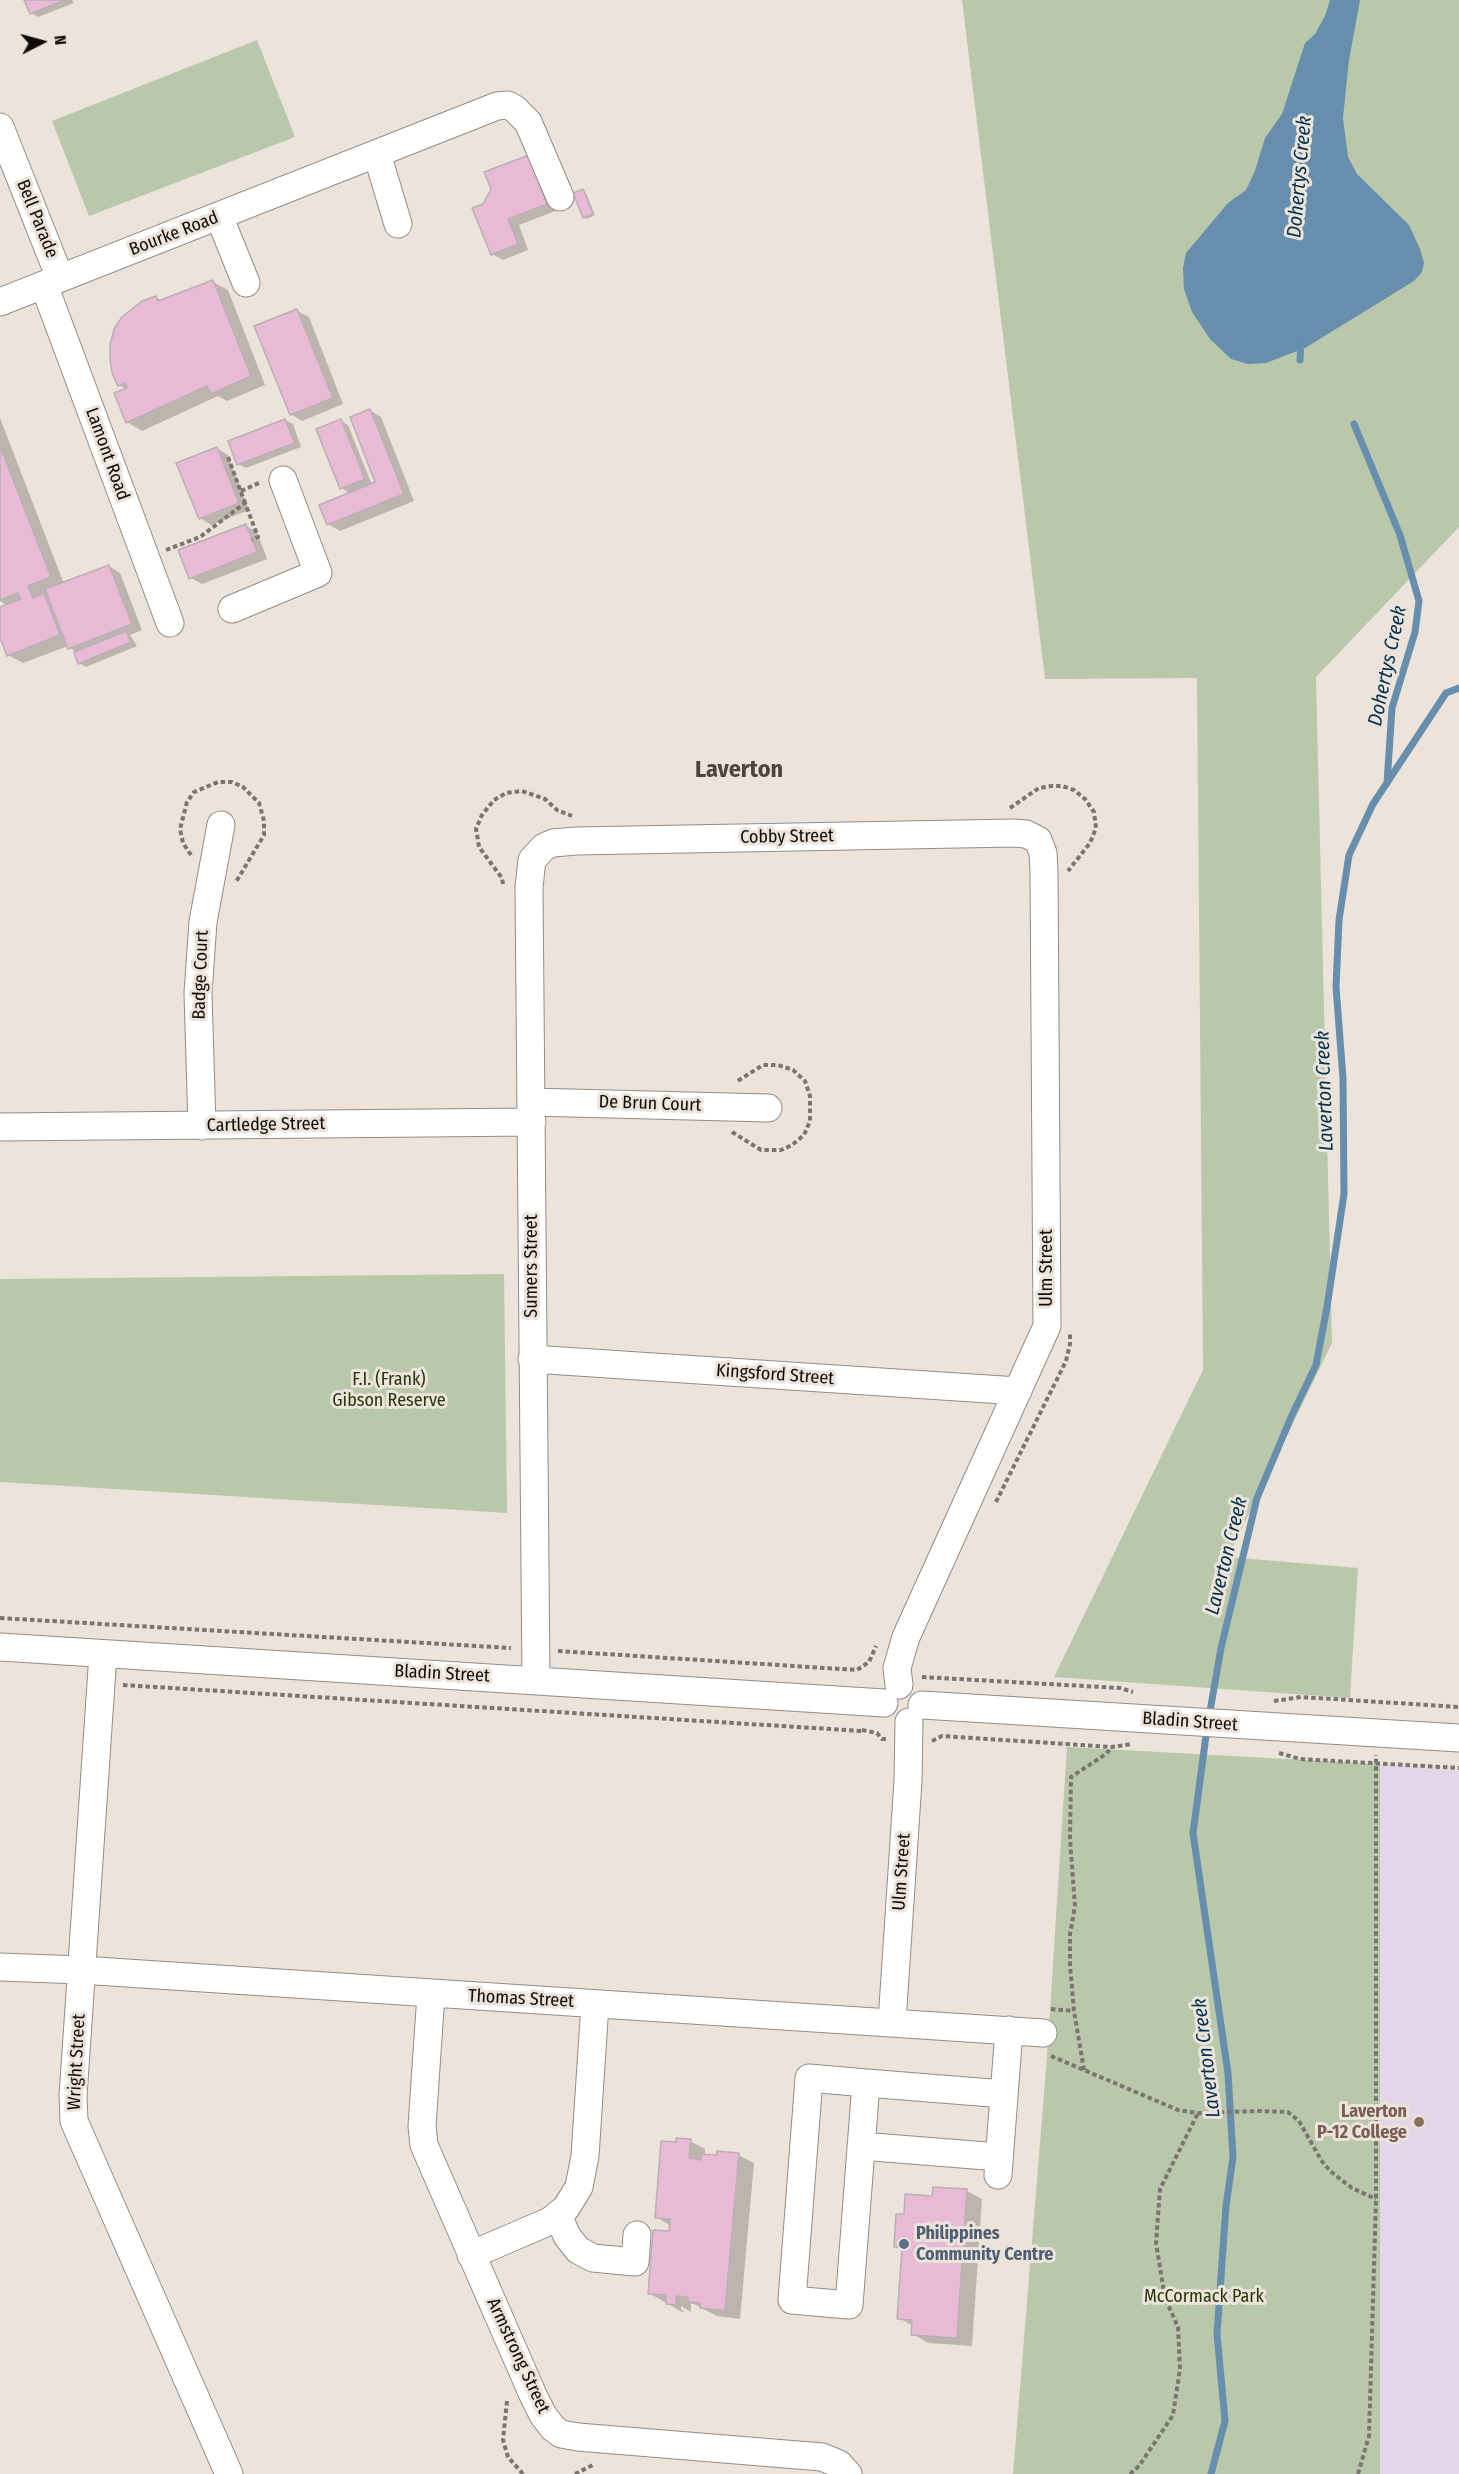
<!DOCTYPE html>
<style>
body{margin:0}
#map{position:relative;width:1459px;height:2474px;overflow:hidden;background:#ece3da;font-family:"Fira Sans Condensed",sans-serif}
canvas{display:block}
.north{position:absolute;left:12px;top:12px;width:60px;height:60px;-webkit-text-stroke:4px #ece3da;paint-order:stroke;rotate:84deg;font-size:16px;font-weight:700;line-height:24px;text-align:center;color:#0e0b08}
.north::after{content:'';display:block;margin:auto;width:21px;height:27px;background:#0e0b08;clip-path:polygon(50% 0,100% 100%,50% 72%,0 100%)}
</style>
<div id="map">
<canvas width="1459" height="2474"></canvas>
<div class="north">N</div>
</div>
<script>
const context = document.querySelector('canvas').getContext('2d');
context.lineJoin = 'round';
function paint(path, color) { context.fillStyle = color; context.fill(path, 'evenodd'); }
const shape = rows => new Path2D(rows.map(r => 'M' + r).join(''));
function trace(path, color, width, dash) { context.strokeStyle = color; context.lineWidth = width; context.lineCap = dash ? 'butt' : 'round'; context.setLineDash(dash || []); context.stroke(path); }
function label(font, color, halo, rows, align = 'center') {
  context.font = font + ' "Fira Sans Condensed",sans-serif'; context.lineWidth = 6; context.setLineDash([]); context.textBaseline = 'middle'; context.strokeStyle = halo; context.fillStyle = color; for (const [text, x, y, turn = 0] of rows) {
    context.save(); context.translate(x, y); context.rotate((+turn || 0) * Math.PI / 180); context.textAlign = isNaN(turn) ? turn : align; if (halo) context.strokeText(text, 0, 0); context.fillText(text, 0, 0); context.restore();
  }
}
paint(shape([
 [1380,1764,1459,1771,1459,2474,1380,2474]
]), '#e3d6e9');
paint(shape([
 [962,0,1459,0,1459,527,1316,677,1332,1343,1228,1557,1358,1568,1350,1698,1054,1677,1203,1370,1197,678,1045,679],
 [257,40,295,137,89,216,52,121],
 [504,1274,507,1513,0,1482,0,1279],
 [1067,1747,1380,1764,1380,2474,1013,2474,1047,2057]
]), '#b9c8ab');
paint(shape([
 [1330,0,1360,0,1349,60,1343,118,1348,157,1357,174,1409,225,1420,249,1424,263,1422,272,1414,281,1305,348,1266,363,1248,364,1231,359,1210,339,1192,312,1184,289,1183,268,1186,253,1228,203,1246,190,1255,171,1265,138,1282,114,1305,43,1315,34,1325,16]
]), '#678ead');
paint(shape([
 [25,0,72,0,74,3,38,17,31,13],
 [540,163,558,210,519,225,528,250,503,260,492,254,484,205],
 [583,191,586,193,595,215,587,219,584,217],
 [213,282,228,290,265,385,227,401,218,396,142,431,127,422,127,390,119,385,156,297,162,301],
 [297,311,309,317,343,404,302,421,291,414],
 [370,410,381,417,414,501,340,531,328,524,351,494,341,488,341,421,348,425,372,485,377,483],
 [0,418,64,584,109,566,120,573,142,630,130,635,137,646,86,667,79,663,76,652,68,646,23,663,8,655,0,634,0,609,8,606,0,601],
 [285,420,293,424,301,447,246,468,238,464],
 [216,448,228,455,249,510,211,525,200,518],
 [246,526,257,532,267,559,202,584,191,578],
 [690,2141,705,2149,705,2156,738,2155,754,2163,740,2319,717,2316,694,2304,691,2304,691,2312,681,2306,681,2310,685,2312,682,2312,649,2293,671,2226,656,2217,677,2144],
 [967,2191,982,2199,972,2346,928,2343,913,2334,913,2326,899,2318,904,2251,895,2246,905,2216,934,2198]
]), '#0003');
trace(shape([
 [1300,360,1301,341],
 [1354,424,1400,535,1419,601,1415,632,1392,708,1387,783],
 [1209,1717,1221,1648,1257,1498,1292,1415,1316,1365,1327,1307,1344,1194,1343,1078,1336,987,1339,920,1349,855,1373,804,1446,693,1459,688],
 [1207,1728,1193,1833,1228,2073,1233,2157,1226,2206,1217,2334,1225,2421,1211,2474]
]), '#678ead', 7);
const building = shape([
 [24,0,65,0,30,14,24,0],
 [529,155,547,204,508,219,518,244,491,255,472,208,483,204,491,189,484,172,529,155],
 [583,189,593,214,583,218,573,193,583,189],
 [213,280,251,376,211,394,207,386,126,423,114,393,127,388,125,383,118,386,112,373,110,359,110,345,114,329,122,317,142,301,156,296,158,301,213,280],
 [297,309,333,398,290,415,254,326,297,309],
 [370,409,404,494,327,525,319,505,375,482,350,417,370,409],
 [285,419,295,443,237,465,228,441,285,419],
 [341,419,365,479,340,489,316,429,341,419],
 [0,446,51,577,28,586,33,598,44,593,60,635,7,656,0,638,0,607,21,599,18,593,0,600,0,446],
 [217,447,239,503,199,519,176,463,217,447],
 [246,524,257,552,189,579,178,550,246,524],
 [109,565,132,624,68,649,45,589,109,565],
 [126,631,131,642,78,664,74,652,126,631],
 [676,2138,691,2139,689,2158,701,2160,701,2154,716,2155,717,2151,739,2153,725,2311,700,2308,700,2303,688,2302,688,2297,676,2296,676,2305,666,2304,666,2295,648,2294,653,2230,669,2231,670,2219,655,2218,661,2141,676,2142,676,2138],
 [933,2187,967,2189,957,2338,911,2335,912,2320,897,2319,902,2248,894,2247,896,2214,904,2214,905,2194,932,2196,933,2187]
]);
paint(building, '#e8bad6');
trace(building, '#baafb5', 1.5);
const minor = shape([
 [0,127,60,278],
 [377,154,398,224],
 [219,216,246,283],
 [44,285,170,623],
 [0,302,497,106,508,105,515,109,528,122,560,197],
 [232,609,318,573,283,480],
 [531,1102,768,1108],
 [202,1126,198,993,203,922,221,825],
 [0,1127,532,1122],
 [532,1359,1018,1391],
 [0,1647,884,1703],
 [103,1654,73,2096,74,2121,229,2474],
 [536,1680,529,887,532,860,544,847,553,843,576,841,1013,833,1026,834,1038,840],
 [899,1685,897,1668,906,1637,1047,1326,1044,871,1043,853,1038,840],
 [922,1705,1459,1738],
 [0,1967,81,1970,1043,2033],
 [431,1994,422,2126,424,2145,533,2395,543,2415,553,2428,561,2434,578,2437,822,2457,839,2464,848,2474],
 [892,2022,908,1781,909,1722],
 [866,2083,849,2305,792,2300,809,2078,866,2083,1004,2094],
 [861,2146,999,2157],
 [998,2175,1009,2030],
 [558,2215,567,2236,578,2250,593,2258,635,2262,637,2235],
 [471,2255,550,2221,566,2208,579,2187,585,2156,595,2004]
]);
trace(minor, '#948c84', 29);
trace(shape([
 [228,457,245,503],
 [241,491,259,483],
 [166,550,200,537,245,503,258,537,252,540],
 [1010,808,1039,788,1052,786,1062,786,1074,790,1085,799,1094,812,1096,828,1090,843,1068,871],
 [191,855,183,843,180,829,187,802,194,792,218,782,232,782,243,787,259,803,264,821,264,835,236,882],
 [503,884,502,878,479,847,478,840,476,829,482,815,494,800,506,793,522,791,545,799,557,810,572,816],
 [732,1132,761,1150,781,1150,792,1145,804,1135,810,1121,810,1096,805,1081,793,1070,778,1065,763,1065,736,1082],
 [996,1502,1066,1361,1070,1344,1070,1334],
 [0,1618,511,1648],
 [558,1651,857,1670,869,1662,876,1646],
 [922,1677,1120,1688,1133,1692],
 [123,1685,862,1731],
 [1274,1701,1301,1697,1459,1707],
 [862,1730,877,1733,882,1739,886,1739],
 [932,1741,942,1736,1112,1747,1132,1744],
 [1279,1753,1300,1759,1459,1768],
 [1051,2009,1074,2011],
 [1051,2056,1178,2110,1198,2113,1261,2111,1288,2112,1299,2121,1321,2160,1330,2171,1352,2188,1376,2199],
 [1084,2070,1074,2011,1070,1965,1070,1934,1075,1906,1070,1839,1071,1777,1106,1754,1112,1747],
 [507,2401,503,2440,508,2457,523,2474],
 [575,2474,595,2464],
 [1130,2474,1139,2466,1173,2415,1180,2369,1178,2327,1165,2298,1156,2243,1160,2189,1198,2113],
 [1358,2474,1369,2436,1376,2199,1376,1755]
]), '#7b756f', 4, [4.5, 3]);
trace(minor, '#fff', 27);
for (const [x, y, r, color] of [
 [1419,2122,6,"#8d6e63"],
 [904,2244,6,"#5c6f8a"]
]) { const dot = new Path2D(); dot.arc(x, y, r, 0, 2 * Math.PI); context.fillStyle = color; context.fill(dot); trace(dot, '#ece3da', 2); }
label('18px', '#0e0b08', '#ece3da', [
 ["Bell Parade",37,219,68],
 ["Bourke Road",174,234,-21],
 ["Lamont Road",107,454,70],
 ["Cobby Street",787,837,-1],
 ["Badge Court",201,975,-88],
 ["De Brun Court",650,1104,2],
 ["Cartledge Street",266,1125,-1],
 ["Sumers Street",532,1266,-90],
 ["Ulm Street",1047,1268,-90],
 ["Kingsford Street",775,1375,4],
 ["Bladin Street",442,1674,3],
 ["Bladin Street",1190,1722,4],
 ["Ulm Street",902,1872,-86],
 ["Thomas Street",521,1999,3],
 ["Wright Street",77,2062,-87],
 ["Armstrong Street",518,2356,65]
]);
label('18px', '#243809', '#ece3da', [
 ["F.I. (Frank)",389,1380],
 ["Gibson Reserve",389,1401],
 ["McCormack Park",1204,2297]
]);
label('bold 18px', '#785e54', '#ece3da', [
 ["Laverton",1407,2112],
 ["P-12 College",1407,2133]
], 'right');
label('bold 18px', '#4e5e75', '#ece3da', [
 ["Philippines",916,2234],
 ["Community Centre",916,2255]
], 'left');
label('italic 20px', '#00304f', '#ece3da', [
 ["Dohertys Creek",1300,177,-85],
 ["Dohertys Creek",1388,666,-78],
 ["Laverton Creek",1325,1091,-92],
 ["Laverton Creek",1227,1556,-76],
 ["Laverton Creek",1207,2058,-97]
]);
label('bold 24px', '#4c453d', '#ece3da', [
 ["Laverton",739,770]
]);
</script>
